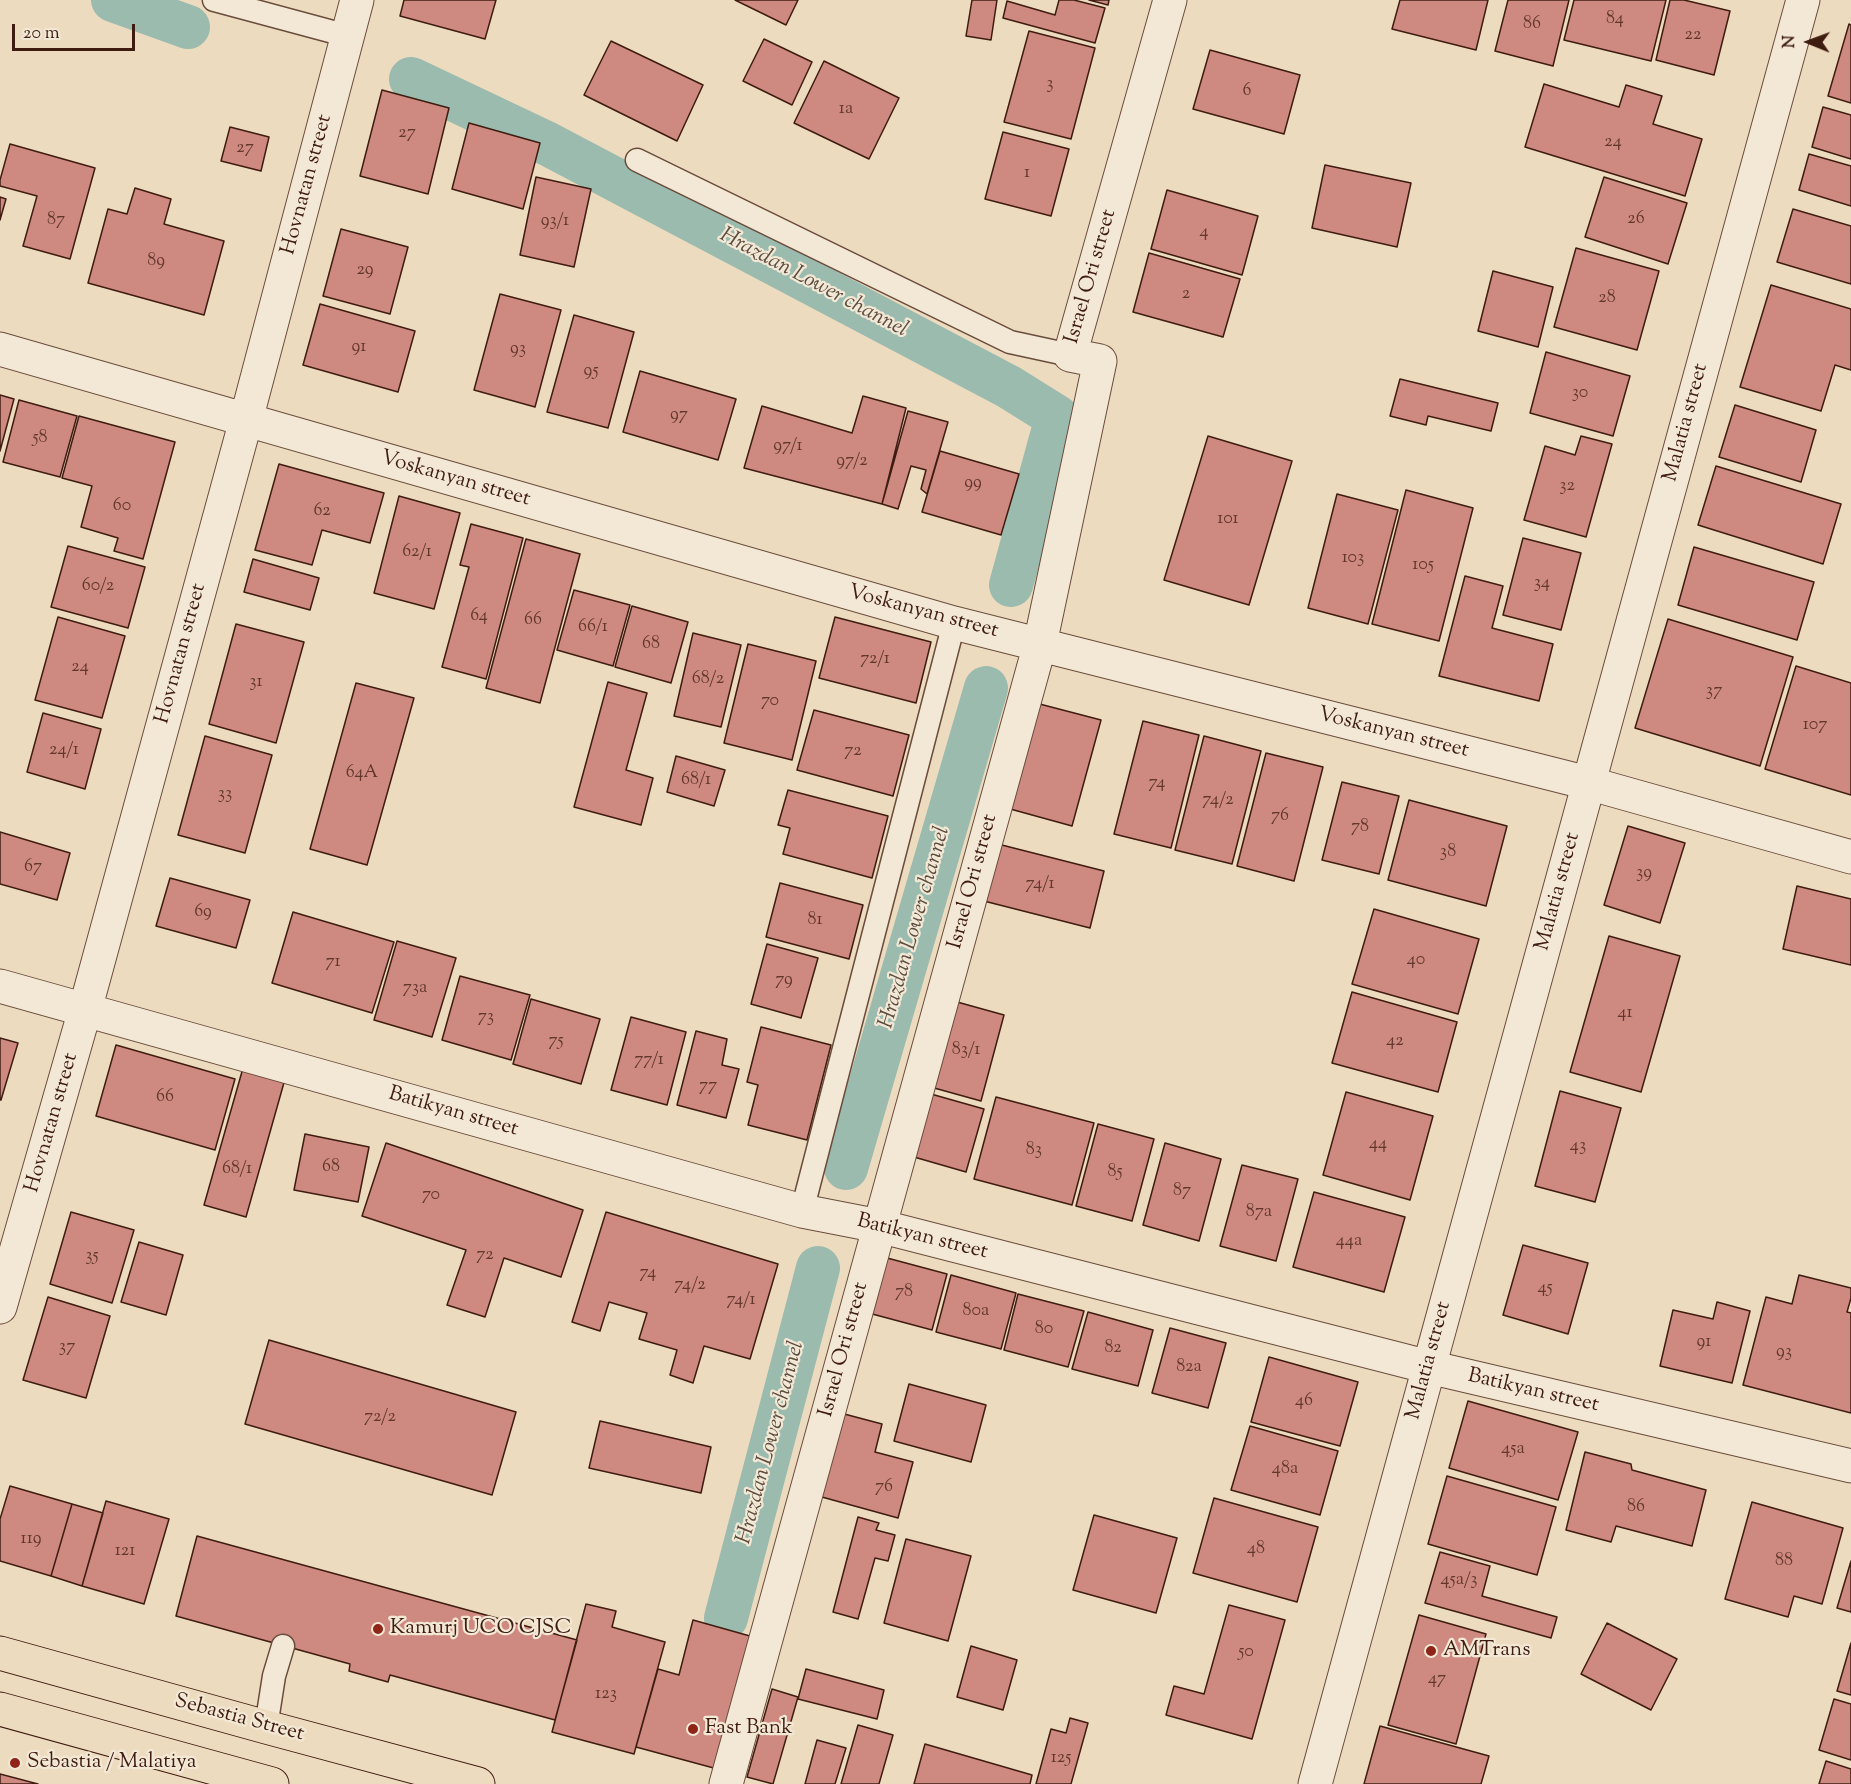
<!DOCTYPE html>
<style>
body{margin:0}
#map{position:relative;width:1851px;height:1784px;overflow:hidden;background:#eddbbf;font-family:"Sorts Mill Goudy",serif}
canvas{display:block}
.north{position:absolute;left:1779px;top:12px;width:60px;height:60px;-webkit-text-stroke:4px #f3e8d5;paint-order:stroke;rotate:271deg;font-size:16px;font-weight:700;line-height:24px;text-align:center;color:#3f1c10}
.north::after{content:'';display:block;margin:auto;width:21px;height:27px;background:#3f1c10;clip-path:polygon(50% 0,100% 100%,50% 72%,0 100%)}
.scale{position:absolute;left:12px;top:24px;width:123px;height:27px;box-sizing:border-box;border:3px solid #3f1c10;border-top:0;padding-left:8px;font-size:18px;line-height:21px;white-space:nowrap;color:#3f1c10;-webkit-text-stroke:4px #f3e8d5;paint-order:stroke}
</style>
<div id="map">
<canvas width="1851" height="1784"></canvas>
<div class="north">N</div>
<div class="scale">20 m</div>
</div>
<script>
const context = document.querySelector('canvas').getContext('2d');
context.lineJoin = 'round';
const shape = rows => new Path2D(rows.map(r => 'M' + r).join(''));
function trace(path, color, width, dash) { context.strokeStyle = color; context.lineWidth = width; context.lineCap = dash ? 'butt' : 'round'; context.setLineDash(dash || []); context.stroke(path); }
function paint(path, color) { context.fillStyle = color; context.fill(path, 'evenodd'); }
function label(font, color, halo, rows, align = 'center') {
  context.font = font + ' "Sorts Mill Goudy",serif'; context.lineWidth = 4.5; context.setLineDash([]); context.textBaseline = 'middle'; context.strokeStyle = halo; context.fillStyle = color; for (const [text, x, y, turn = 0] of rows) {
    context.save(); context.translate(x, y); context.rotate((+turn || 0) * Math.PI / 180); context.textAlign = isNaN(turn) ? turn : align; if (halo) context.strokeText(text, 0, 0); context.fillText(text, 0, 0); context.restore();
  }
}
trace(shape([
 [113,0,188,27],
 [411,79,548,144,1009,387,1057,417,1011,585],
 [846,1168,986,688],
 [726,1618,818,1268]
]), '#9abbae', 44);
const building = shape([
 [404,0,496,0,485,39,400,16,404,0],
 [735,0,798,0,786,25,735,0],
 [972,0,997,0,991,40,966,36,972,0],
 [1059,0,1074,0,1105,8,1095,43,1003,18,1007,1,1055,15,1059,0],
 [1089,0,1109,0,1108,5,1089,0],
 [1400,0,1488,0,1476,50,1392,29,1400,0],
 [1508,0,1569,0,1553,66,1495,51,1508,0],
 [1574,0,1666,0,1651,61,1564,40,1574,0],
 [1670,0,1684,0,1730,11,1714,75,1656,60,1670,0],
 [1849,24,1851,25,1851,103,1828,96,1849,24],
 [1029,31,1095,48,1071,139,1004,122,1029,31],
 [764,39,812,62,792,105,743,81,764,39],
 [611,41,703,85,677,141,584,95,611,41],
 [1210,50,1300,75,1284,134,1193,109,1210,50],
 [824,61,899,98,869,159,794,123,824,61],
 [1544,84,1619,107,1626,85,1662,96,1653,124,1702,139,1685,196,1525,147,1544,84],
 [382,90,449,108,428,194,360,176,382,90],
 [1823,107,1851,115,1851,159,1812,147,1823,107],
 [469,123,540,143,523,209,452,189,469,123],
 [230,127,269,137,261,171,221,161,230,127],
 [1003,132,1069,149,1051,216,985,199,1003,132],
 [10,144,95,168,70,259,23,246,37,196,0,186,0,180,10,144],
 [1809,154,1851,166,1851,206,1799,190,1809,154],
 [1325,165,1411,183,1397,247,1312,228,1325,165],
 [536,177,591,189,574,267,520,255,536,177],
 [1604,177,1687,203,1668,264,1585,237,1604,177],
 [135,188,171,199,164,224,224,241,204,315,88,283,108,209,127,214,135,188],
 [1167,190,1258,216,1242,275,1151,249,1167,190],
 [0,197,6,199,0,220,0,197],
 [1793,209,1851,226,1851,284,1777,262,1793,209],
 [341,229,408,247,390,314,323,296,341,229],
 [1576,248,1659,271,1637,350,1554,327,1576,248],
 [1149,253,1240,279,1223,337,1133,312,1149,253],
 [1493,271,1553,287,1538,347,1478,331,1493,271],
 [1771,285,1851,309,1851,370,1835,365,1821,411,1740,387,1771,285],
 [500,294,561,310,535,407,474,390,500,294],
 [320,304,415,331,398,392,303,365,320,304],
 [574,315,634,332,608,428,547,412,574,315],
 [1546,352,1630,376,1613,436,1530,413,1546,352],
 [640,371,736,399,718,460,623,432,640,371],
 [1400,379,1498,403,1491,431,1428,416,1426,425,1390,416,1400,379],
 [0,395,14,399,0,451,0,395],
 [863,396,906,408,882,504,744,468,762,406,852,433,863,396],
 [19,400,77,416,60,477,3,462,19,400],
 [1735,405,1816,430,1801,482,1719,457,1735,405],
 [908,411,948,422,927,494,921,489,926,470,911,466,898,509,882,504,908,411],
 [79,416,175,442,143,559,114,551,118,538,81,527,92,486,62,478,79,416],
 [1208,436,1292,461,1249,605,1164,580,1208,436],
 [1581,436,1612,444,1586,537,1524,520,1545,446,1575,455,1581,436],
 [940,451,1019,474,1001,535,922,512,940,451],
 [279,464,384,493,370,543,322,530,312,565,255,550,279,464],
 [1716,466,1841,504,1823,564,1698,525,1716,466],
 [1406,490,1473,508,1439,641,1372,624,1406,490],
 [1337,494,1398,510,1368,624,1308,608,1337,494],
 [399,496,460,513,434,609,374,593,399,496],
 [471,524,523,538,486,679,442,667,469,567,460,565,471,524],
 [1523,538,1581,553,1561,630,1503,615,1523,538],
 [526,539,580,554,540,703,486,688,526,539],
 [68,546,145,567,128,628,51,607,68,546],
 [1694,547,1814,582,1797,640,1678,605,1694,547],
 [253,559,319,578,310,610,244,592,253,559],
 [1465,576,1503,586,1492,628,1553,644,1539,701,1439,676,1465,576],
 [574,590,630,605,613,666,557,650,574,590],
 [632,606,688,622,671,683,615,667,632,606],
 [58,617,125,636,102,718,35,700,58,617],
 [835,617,931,642,916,703,819,678,835,617],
 [1668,619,1793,657,1760,766,1635,728,1668,619],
 [236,624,304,642,276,743,209,724,236,624],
 [693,633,741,645,721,727,674,716,693,633],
 [748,644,816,661,792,760,724,743,748,644],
 [1796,666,1851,683,1851,795,1765,769,1796,666],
 [608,682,647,693,626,770,653,778,641,825,574,807,608,682],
 [356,683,414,698,367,865,310,849,356,683],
 [1032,702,1101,720,1072,826,1003,807,1032,702],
 [814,710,909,735,893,796,797,770,814,710],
 [43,713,101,729,85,789,27,772,43,713],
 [1143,721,1199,735,1171,848,1114,834,1143,721],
 [205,736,272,755,245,853,178,835,205,736],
 [1204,736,1261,751,1232,864,1175,850,1204,736],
 [1266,753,1323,767,1294,881,1237,866,1266,753],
 [676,756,725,770,714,806,667,792,676,756],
 [1342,782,1399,796,1379,874,1322,860,1342,782],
 [788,790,888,816,872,878,783,854,790,828,778,825,788,790],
 [1409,800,1507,826,1486,906,1388,880,1409,800],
 [1628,826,1685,843,1660,923,1604,905,1628,826],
 [0,832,70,853,57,900,0,884,0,832],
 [990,842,1104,871,1090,928,976,899,990,842],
 [170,878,250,900,236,948,156,926,170,878],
 [780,883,863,905,849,959,766,937,780,883],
 [1797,886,1851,899,1851,965,1783,949,1797,886],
 [1374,909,1479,939,1458,1014,1352,984,1374,909],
 [293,912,394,942,372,1013,272,983,293,912],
 [1609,936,1680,956,1641,1092,1570,1072,1609,936],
 [397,941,456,958,432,1037,374,1020,397,941],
 [767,944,818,958,801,1018,751,1004,767,944],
 [460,976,530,995,511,1060,442,1040,460,976],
 [1352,992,1457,1022,1438,1092,1332,1063,1352,992],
 [531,999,600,1019,581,1084,513,1064,531,999],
 [950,1000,1004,1015,981,1101,927,1086,950,1000],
 [631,1017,686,1032,667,1105,611,1090,631,1017],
 [761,1027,831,1045,807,1140,748,1125,758,1085,747,1082,761,1027],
 [696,1031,727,1039,722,1065,739,1069,726,1118,677,1105,696,1031],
 [0,1038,18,1043,1,1100,0,1100,0,1038],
 [116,1045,235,1079,215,1150,96,1116,116,1045],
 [245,1061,287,1072,246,1217,204,1205,245,1061],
 [1560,1091,1621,1108,1595,1202,1535,1186,1560,1091],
 [1346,1092,1433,1116,1410,1200,1323,1175,1346,1092],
 [931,1094,984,1109,966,1172,914,1157,931,1094],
 [996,1097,1094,1123,1072,1205,974,1179,996,1097],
 [1098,1124,1154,1139,1132,1221,1076,1206,1098,1124],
 [305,1134,369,1147,358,1202,294,1190,305,1134],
 [386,1143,583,1210,561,1277,504,1258,485,1317,447,1305,466,1250,362,1216,386,1143],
 [1165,1143,1221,1159,1199,1241,1143,1225,1165,1143],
 [1242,1165,1298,1179,1276,1261,1220,1246,1242,1165],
 [1314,1192,1405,1217,1384,1292,1293,1267,1314,1192],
 [71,1212,134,1230,112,1303,50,1284,71,1212],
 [606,1212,778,1264,750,1359,704,1346,693,1383,670,1375,677,1350,639,1339,647,1313,609,1302,600,1331,572,1322,606,1212],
 [139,1242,183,1255,166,1315,121,1302,139,1242],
 [1523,1245,1588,1263,1568,1334,1503,1315,1523,1245],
 [876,1255,947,1274,932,1330,861,1311,876,1255],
 [951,1275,1016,1293,1001,1349,936,1332,951,1275],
 [1799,1275,1851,1288,1851,1298,1847,1312,1851,1313,1851,1413,1743,1385,1766,1297,1792,1304,1799,1275],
 [1018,1294,1084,1311,1068,1367,1004,1350,1018,1294],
 [48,1297,110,1316,86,1398,23,1380,48,1297],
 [1717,1302,1750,1311,1732,1383,1660,1366,1673,1310,1713,1319,1717,1302],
 [1088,1312,1153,1330,1138,1386,1072,1369,1088,1312],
 [1170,1328,1226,1343,1208,1408,1152,1393,1170,1328],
 [269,1340,516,1412,492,1495,245,1424,269,1340],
 [1269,1357,1358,1382,1340,1446,1251,1422,1269,1357],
 [909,1384,986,1405,971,1462,894,1441,909,1384],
 [1468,1401,1578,1432,1558,1500,1449,1468,1468,1401],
 [833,1411,882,1424,875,1452,913,1462,898,1518,811,1494,833,1411],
 [600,1421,711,1447,701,1493,589,1468,600,1421],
 [1250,1426,1338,1451,1320,1515,1231,1490,1250,1426],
 [1585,1452,1631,1464,1632,1470,1706,1490,1692,1546,1616,1526,1611,1542,1566,1530,1585,1452],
 [1447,1476,1556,1507,1537,1575,1428,1544,1447,1476],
 [10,1486,72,1504,51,1576,0,1561,0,1519,10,1486],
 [1214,1498,1318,1527,1297,1602,1193,1573,1214,1498],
 [106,1501,169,1519,144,1604,82,1586,106,1501],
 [1752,1502,1843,1528,1822,1604,1794,1596,1788,1617,1725,1599,1752,1502],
 [72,1504,103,1513,82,1586,51,1576,72,1504],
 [1094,1515,1177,1538,1156,1613,1073,1590,1094,1515],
 [858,1517,879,1523,876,1530,895,1535,888,1561,875,1558,858,1619,833,1612,858,1517],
 [197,1536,577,1640,555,1720,390,1675,388,1682,349,1671,350,1664,176,1616,197,1536],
 [906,1539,971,1556,948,1641,884,1623,906,1539],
 [1440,1552,1490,1566,1482,1596,1557,1617,1551,1638,1425,1603,1440,1552],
 [1851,1561,1851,1612,1837,1608,1851,1561],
 [586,1604,616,1611,612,1627,665,1642,634,1754,552,1732,586,1604],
 [1229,1605,1285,1620,1252,1739,1166,1715,1174,1686,1204,1694,1229,1605],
 [1419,1615,1486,1634,1456,1744,1388,1725,1419,1615],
 [693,1620,757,1638,721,1770,636,1747,658,1669,679,1675,693,1620],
 [1607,1623,1677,1659,1651,1710,1581,1674,1607,1623],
 [1851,1643,1851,1695,1837,1691,1851,1643],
 [971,1646,1017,1660,1003,1710,957,1697,971,1646],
 [806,1669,884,1690,877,1719,798,1699,806,1669],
 [772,1689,798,1697,773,1784,747,1777,772,1689],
 [1834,1699,1851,1704,1851,1760,1819,1750,1834,1699],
 [1070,1718,1088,1723,1071,1784,1036,1784,1051,1729,1066,1733,1070,1718],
 [858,1725,893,1735,879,1784,841,1784,858,1725],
 [1380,1726,1489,1756,1481,1784,1364,1784,1380,1726],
 [817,1740,846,1748,835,1784,805,1784,817,1740],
 [925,1744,1032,1775,1030,1784,914,1784,925,1744],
 [1826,1761,1851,1769,1851,1784,1819,1784,1826,1761],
 [0,1774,38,1784,0,1784,0,1774]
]);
paint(building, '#ce8980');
trace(building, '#3f1c10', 1.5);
const service = shape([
 [214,0,348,36],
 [637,160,1010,342,1070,355],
 [802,1211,954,623],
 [266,1727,274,1676,283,1646]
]);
const minor = shape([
 [0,349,954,623,1588,783,1851,857],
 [0,986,802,1211,879,1226,1429,1367,1851,1466],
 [0,1307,85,1010,246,420,357,0],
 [726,1784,1040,644,1100,361,1070,355,1170,0]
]);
const tertiary = shape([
 [1315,1784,1803,0]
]);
const primary = shape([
 [0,1653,266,1727,478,1784],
 [0,1709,272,1784]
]);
trace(service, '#6a4c3c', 25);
trace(minor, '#6a4c3c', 35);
trace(tertiary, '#6a4c3c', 35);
trace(primary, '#3f1c10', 35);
trace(service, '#f3e8d5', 22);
trace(minor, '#f3e8d5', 33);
trace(tertiary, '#f3e8d5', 33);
trace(primary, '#eddbbf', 33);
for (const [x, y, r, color] of [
 [378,1629,6,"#8f2418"],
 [1431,1651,6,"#8f2418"],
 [693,1729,6,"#8f2418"],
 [15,1763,6,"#8f2418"]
]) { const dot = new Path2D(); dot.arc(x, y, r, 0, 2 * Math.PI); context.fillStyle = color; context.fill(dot); trace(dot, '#f3e8d5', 2); }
label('18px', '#63372c', null, [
 ["84",1615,20],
 ["86",1532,25],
 ["22",1693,36],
 ["3",1050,85],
 ["6",1247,92],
 ["1a",846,110],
 ["27",407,134],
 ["24",1613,143],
 ["27",245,149],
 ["1",1027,174],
 ["26",1636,220],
 ["87",56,221],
 ["93/1",555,222],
 ["4",1204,233],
 ["89",156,262],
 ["29",365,271],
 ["2",1186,295],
 ["28",1607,299],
 ["91",359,348],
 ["93",518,350],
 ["95",591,372],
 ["30",1580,394],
 ["97",679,416],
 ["58",40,439],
 ["97/1",788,447],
 ["97/2",852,462],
 ["99",973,484],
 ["32",1567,487],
 ["60",122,507],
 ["62",322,512],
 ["101",1228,520],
 ["62/1",417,553],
 ["103",1353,559],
 ["105",1423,566],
 ["34",1542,584],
 ["60/2",98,587],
 ["64",479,617],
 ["66",533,621],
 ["66/1",593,628],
 ["68",651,645],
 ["72/1",875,660],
 ["24",80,668],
 ["68/2",708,680],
 ["31",256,683],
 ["37",1714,692],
 ["70",770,702],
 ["107",1815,726],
 ["24/1",64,751],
 ["72",853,752],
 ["64A",362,774],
 ["68/1",696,781],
 ["74",1157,784],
 ["33",225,795],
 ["74/2",1218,801],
 ["76",1280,817],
 ["78",1360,828],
 ["38",1448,853],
 ["67",33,868],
 ["39",1644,874],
 ["74/1",1040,885],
 ["69",203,913],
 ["81",815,921],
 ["40",1416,961],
 ["71",333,963],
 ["79",784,981],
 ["73a",415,989],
 ["41",1625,1014],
 ["73",486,1018],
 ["75",556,1042],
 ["42",1395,1042],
 ["83/1",966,1051],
 ["77/1",649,1061],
 ["77",708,1087],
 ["66",165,1098],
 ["44",1378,1145],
 ["43",1578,1147],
 ["83",1034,1151],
 ["68",331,1168],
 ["68/1",237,1170],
 ["85",1115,1173],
 ["87",1182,1192],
 ["70",431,1196],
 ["87a",1259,1213],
 ["44a",1349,1242],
 ["72",485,1256],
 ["35",92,1257],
 ["74",648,1274],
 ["74/2",690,1286],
 ["45",1545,1289],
 ["78",904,1293],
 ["74/1",741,1301],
 ["80a",976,1312],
 ["80",1044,1330],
 ["91",1704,1343],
 ["37",67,1348],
 ["82",1113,1349],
 ["93",1784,1353],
 ["82a",1189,1368],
 ["46",1304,1402],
 ["72/2",380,1418],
 ["45a",1513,1450],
 ["48a",1285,1470],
 ["76",884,1488],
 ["86",1636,1508],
 ["119",31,1540],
 ["48",1256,1550],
 ["121",125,1552],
 ["88",1784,1562],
 ["45a/3",1459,1581],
 ["50",1246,1653],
 ["47",1437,1680],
 ["123",606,1695],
 ["125",1061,1759]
]);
label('21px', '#3f1c10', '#f3e8d5', [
 ["Hovnatan street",308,185,-75],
 ["Israel Ori street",1092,277,-74],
 ["Malatia street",1687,423,-75],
 ["Voskanyan street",455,480,16],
 ["Voskanyan street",923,613,15],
 ["Hovnatan street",182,654,-75],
 ["Voskanyan street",1393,734,14],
 ["Israel Ori street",974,882,-75],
 ["Malatia street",1559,892,-75],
 ["Batikyan street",453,1113,16],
 ["Hovnatan street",53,1123,-74],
 ["Batikyan street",922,1238,14],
 ["Israel Ori street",845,1350,-75],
 ["Malatia street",1430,1361,-75],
 ["Batikyan street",1533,1392,13],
 ["Sebastia Street",239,1719,15]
]);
label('21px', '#3f1c10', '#f3e8d5', [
 ["Kamurj UCO CJSC",390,1629],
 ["AMTrans",1443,1651],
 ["Fast Bank",705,1729],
 ["Sebastia / Malatiya",27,1763]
], 'left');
label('italic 22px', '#5a4c3f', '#f3e8d5', [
 ["Hrazdan Lower channel",813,284,28],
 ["Hrazdan Lower channel",916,928,-74],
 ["Hrazdan Lower channel",772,1443,-75]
]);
</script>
